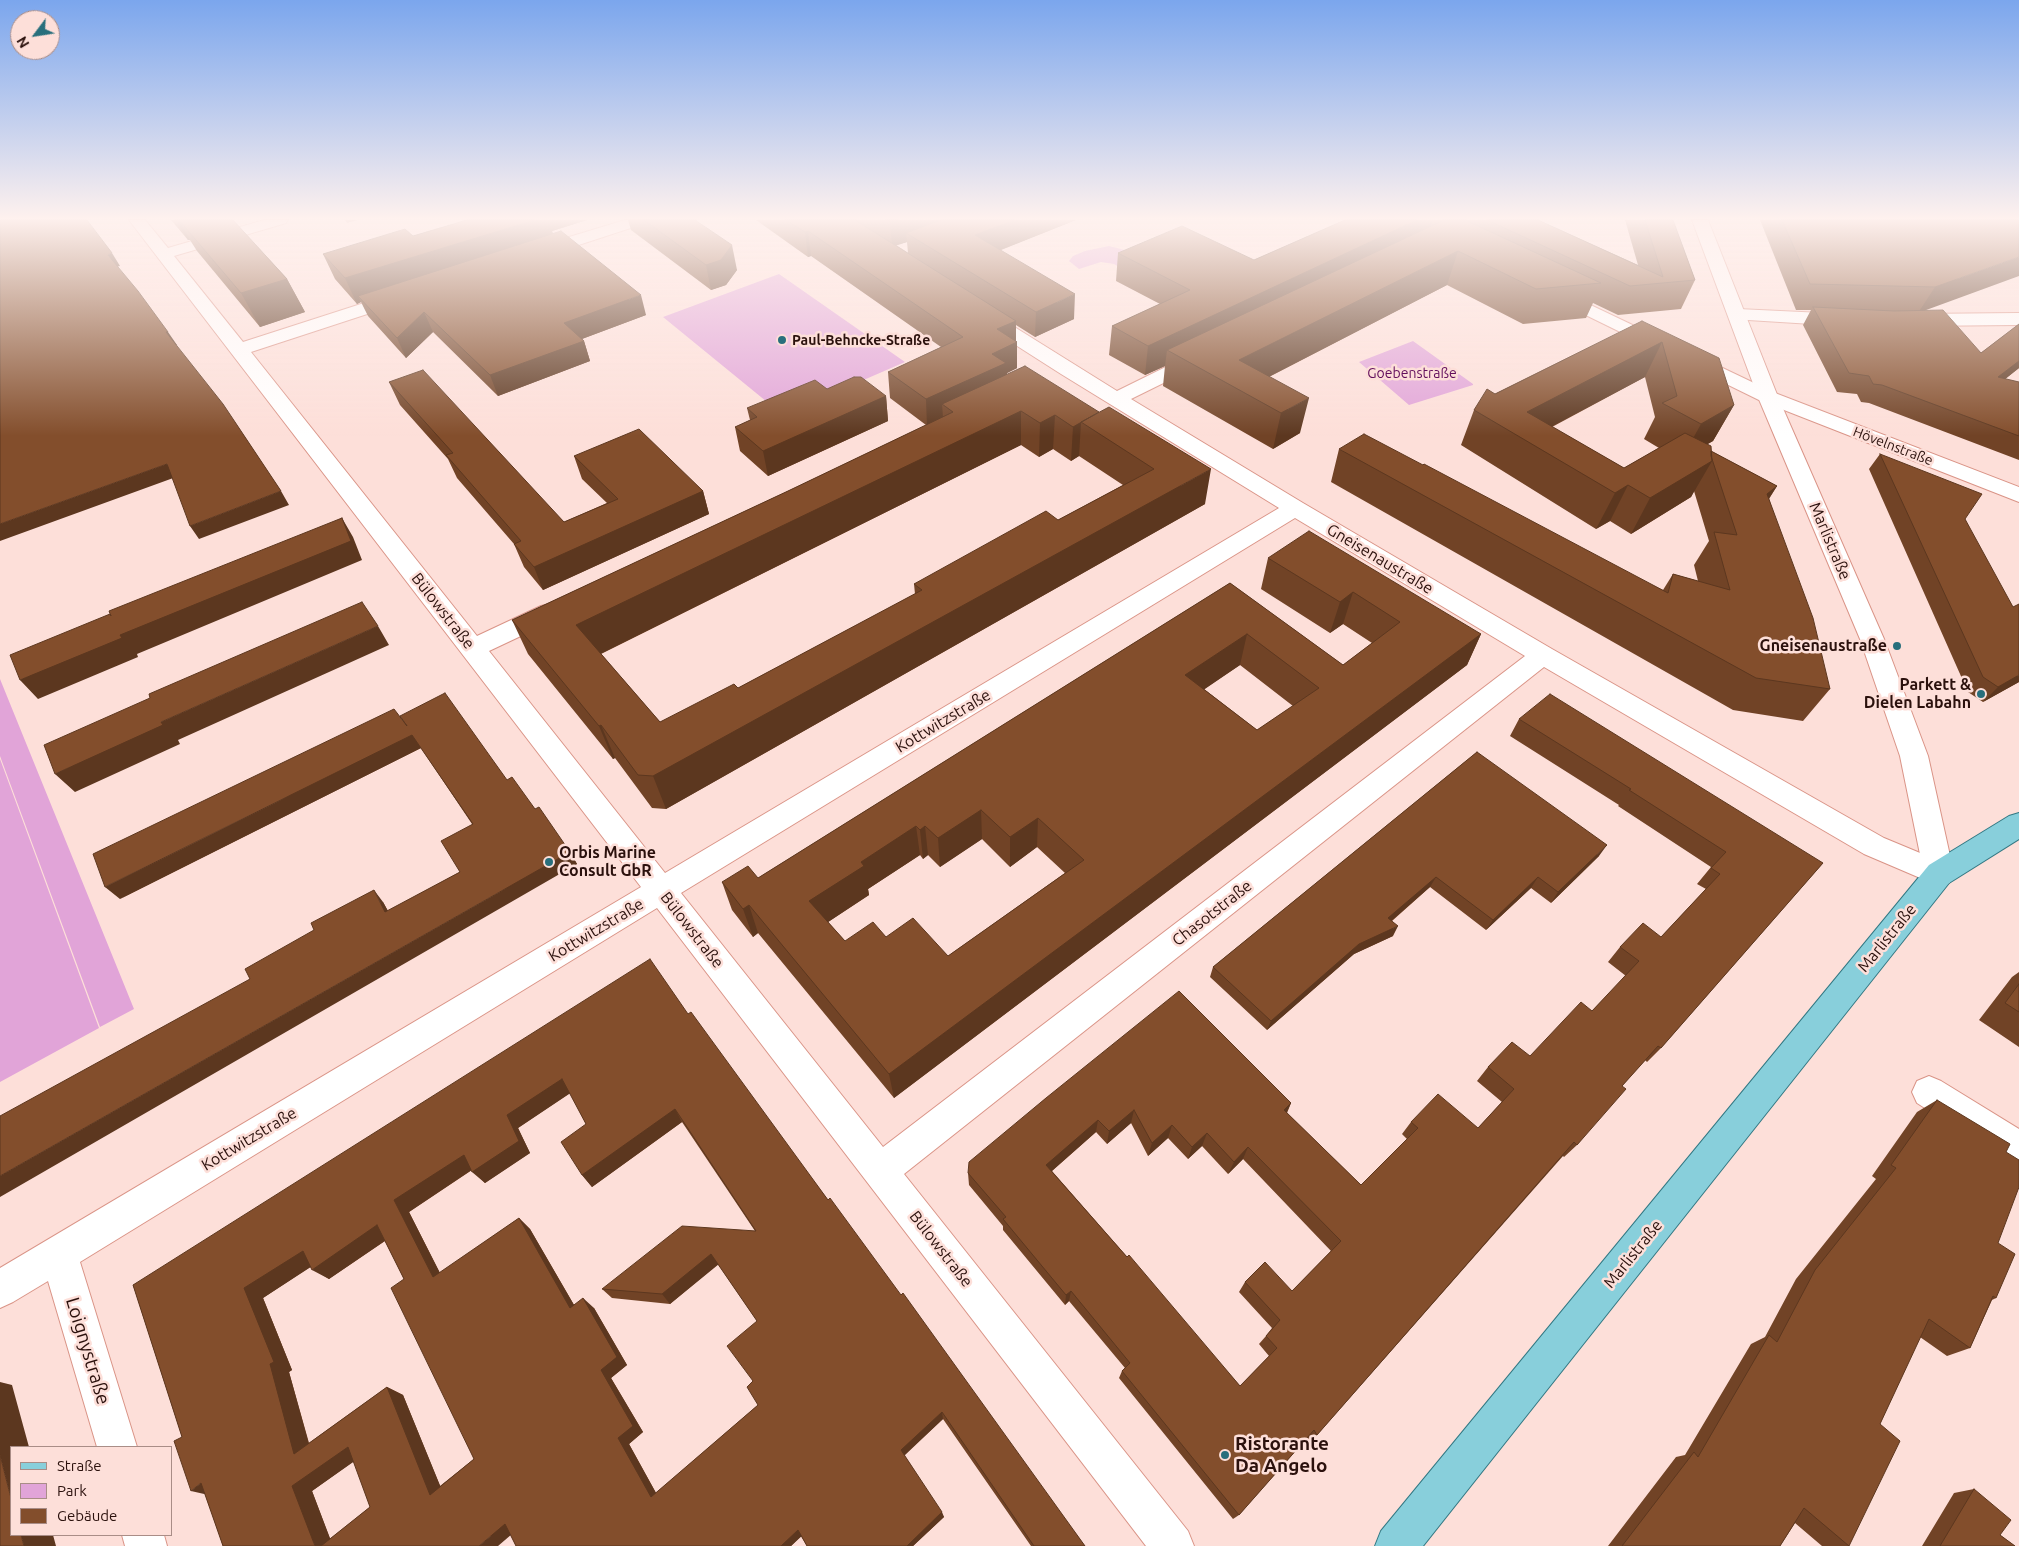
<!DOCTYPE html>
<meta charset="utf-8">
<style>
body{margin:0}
#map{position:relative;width:2019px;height:1546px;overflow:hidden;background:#fddfd9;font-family:Ubuntu,sans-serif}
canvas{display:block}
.legend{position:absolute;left:10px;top:1446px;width:162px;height:90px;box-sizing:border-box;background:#fddfd9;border:1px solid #a98d87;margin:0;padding:6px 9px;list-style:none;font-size:15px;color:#2b110d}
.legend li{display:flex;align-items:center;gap:10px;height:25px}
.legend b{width:25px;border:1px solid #a98d87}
.north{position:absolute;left:10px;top:10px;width:50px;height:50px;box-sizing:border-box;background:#fddfd9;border:1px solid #a98d87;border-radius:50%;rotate:239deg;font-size:14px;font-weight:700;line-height:20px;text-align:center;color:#2b110d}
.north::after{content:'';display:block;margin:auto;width:18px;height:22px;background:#286f7c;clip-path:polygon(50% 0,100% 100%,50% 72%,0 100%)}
</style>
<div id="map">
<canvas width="2019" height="1546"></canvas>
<ul class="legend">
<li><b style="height:6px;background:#88cfdb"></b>Straße</li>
<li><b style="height:14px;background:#e1a4d8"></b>Park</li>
<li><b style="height:14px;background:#834e2c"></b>Gebäude</li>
</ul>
<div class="north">N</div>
</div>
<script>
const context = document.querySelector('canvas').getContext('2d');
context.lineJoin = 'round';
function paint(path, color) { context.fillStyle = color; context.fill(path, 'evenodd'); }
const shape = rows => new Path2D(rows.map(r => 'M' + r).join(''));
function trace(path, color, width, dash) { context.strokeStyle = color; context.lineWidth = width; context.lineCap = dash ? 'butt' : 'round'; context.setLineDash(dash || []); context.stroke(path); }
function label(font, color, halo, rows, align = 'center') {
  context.font = font + ' Ubuntu,sans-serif'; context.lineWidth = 5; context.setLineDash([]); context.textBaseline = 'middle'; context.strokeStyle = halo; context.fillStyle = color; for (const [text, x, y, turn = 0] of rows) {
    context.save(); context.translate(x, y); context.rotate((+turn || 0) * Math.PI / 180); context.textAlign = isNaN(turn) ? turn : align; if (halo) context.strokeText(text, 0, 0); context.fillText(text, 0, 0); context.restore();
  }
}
paint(shape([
 [1109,246,1128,251,1124,270,1114,264,1101,262,1079,269,1069,261,1073,256,1085,251],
 [779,274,905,362,783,415,663,317],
 [1413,341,1473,384,1473,385,1409,405,1359,362],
 [0,679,134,1009,100,1027,0,756],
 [0,759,99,1028,0,1082]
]), '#e1a4d8');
const minor = shape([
 [129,220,145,220,168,248,264,220,288,220,286,223,174,256,243,342,395,293,401,292,407,293,410,297,407,301,251,352,477,636,541,606,550,604,559,606,562,612,559,618,489,651,665,873,1279,508,1061,374,978,321,976,317,978,313,985,311,992,313,1117,391,1190,355,1197,353,1204,355,1207,359,1204,363,1131,399,1303,503,1552,649,1884,838,1949,865,1954,874,1949,883,1939,886,1864,854,1544,667,904,1174,1188,1531,1194,1546,1146,1546,657,908,80,1262,137,1447,97,1447,48,1281,13,1302,0,1308,0,1268,641,887,129,220],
 [1295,518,1525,656,883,1147,681,893,1295,518],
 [625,220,648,220,646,223,545,256,539,257,533,256,530,252,533,248,625,220],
 [1557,289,1775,393,2019,487,2019,502,1761,401,1551,298,1548,294,1551,290,1557,289],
 [1738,309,1844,314,1851,316,1853,320,1851,324,1844,326,1732,319,1729,315,1732,311,1738,309],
 [2019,313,2019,325,1915,326,1908,324,1906,320,1908,316,1915,314,2019,313],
 [1929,1076,1941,1081,2019,1129,2019,1166,2007,1161,1917,1103,1912,1092,1917,1081,1929,1076],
 [122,1535,164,1535,167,1546,125,1546,122,1535]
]);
const secondary = shape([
 [1692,220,1708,220,1778,397,1884,639,1928,756,1954,874,1949,883,1939,886,1929,883,1924,874,1900,756,1860,639,1758,397,1692,220]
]);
const primary = shape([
 [2019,813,2019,839,1949,883,1423,1546,1375,1546,1381,1531,1929,865,2009,816,2019,813]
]);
trace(minor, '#da9487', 2);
trace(secondary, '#da9487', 2);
trace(primary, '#337883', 2);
paint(minor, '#fff');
paint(secondary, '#fff');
paint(primary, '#88cfdb');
paint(shape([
 [171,220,233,220,287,279,305,312,260,327,197,251,190,240,188,240],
 [467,220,587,220,552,231,553,234,646,315,582,339,584,341,590,361,498,396,433,332,406,358,368,316,361,302,357,304,335,279,323,254,413,236],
 [628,220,695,220,737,270,726,285,711,290,631,230],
 [756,220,1076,220,1000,250,1074,319,1035,337,1016,325,1016,341,1017,342,1017,368,1007,373,1007,375,1025,366,1205,504,666,809,652,808,615,758,613,759,528,654,512,620,788,491,926,425,890,398,888,372,941,347,811,256,808,257],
 [907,242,908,253,896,245],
 [1021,445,1039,457,1053,449,1071,461,1079,456,1123,485,1058,520,914,584,915,594,738,688,660,722,601,654],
 [1345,220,1538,220,1638,265,1625,220,1673,220,1695,280,1681,309,1618,315,1593,303,1586,318,1523,324,1447,285,1269,377,1300,433,1273,449,1163,386,1165,366,1145,375,1109,355,1112,326,1160,304,1116,281,1118,253,1254,260],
 [1760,220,2019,220,1924,310,1981,353,2019,324,2019,368,2005,379,2019,382,2019,460,1869,403,1861,402,1857,394,1837,392,1803,325,1811,310,1796,310],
 [1642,321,1734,405,1713,441,1707,444,1711,451,1777,486,1769,499,1830,689,1803,721,1733,710,1331,482,1339,449,1663,590,1673,574,1698,581,1694,565,1709,541,1694,491,1691,497,1631,534,1610,521,1596,529,1461,445,1474,410,1495,394],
 [1645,377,1655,417,1644,439,1659,448,1624,468,1552,427],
 [389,382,564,522,607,503,582,479,574,456,703,491,709,514,543,590,524,567,514,544,457,478,448,459,400,405],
 [886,396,888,421,768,476,740,451,735,427,750,420,747,408],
 [1880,454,1965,519,2019,682,1983,702,1968,692,1869,469],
 [1268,558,1481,634,1467,665,894,1098,758,933,753,937,732,910,722,882,758,878,1230,583,1343,665,1372,643,1343,624,1330,633,1261,589],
 [1240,665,1293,706,1257,730,1204,689],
 [982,839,1010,867,1037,847,1065,873,948,956,886,937,845,941,828,922,869,895,868,889,920,855,923,859,928,855,940,867],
 [1519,719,1823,863,1661,1048,1647,1062,1645,1060,1622,1086,1577,1145,1564,1157,1563,1156,1317,1435,1309,1441,1307,1438,1239,1515,1233,1519,1119,1378,1122,1371,1125,1368,1069,1301,1065,1305,1003,1230,1003,1226,969,1185,968,1173,1046,1098,1291,1103,1287,1113,1361,1185,1407,1139,1402,1134,1411,1122,1478,1128,1502,1102,1477,1081,1488,1067,1530,1056,1592,1011,1626,976,1608,962,1620,947,1661,937,1706,889,1697,884,1711,867,1618,806,1619,805,1510,736],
 [1131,1123,1148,1156,1168,1138,1188,1159,1202,1146,1228,1174,1243,1159,1331,1251,1292,1291,1245,1282,1239,1292,1272,1328,1266,1336,1259,1344,1269,1356,1240,1386,1052,1171,1096,1132,1107,1144],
 [405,724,507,780,535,809,570,852,577,864,250,979,383,902,388,911,460,872,472,824,421,748,120,899],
 [1477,752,1599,856,1551,903,1531,888,1486,930,1430,887,1392,921,1393,936,1354,954,1267,1030,1210,977,1213,967],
 [2019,972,2019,1047,1979,1020,2012,977],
 [688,1014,828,1200,1085,1546,1031,1546,943,1419,904,1455,944,1517,913,1546,807,1546,801,1536,791,1546,516,1546,511,1535,223,1546,205,1494,182,1437,133,1285],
 [570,1093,586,1124,582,1175,592,1187,682,1122,755,1231,602,1289,612,1298,670,1304,718,1264,757,1321,753,1381,758,1405,656,1493,629,1444,643,1432,611,1378,627,1365,594,1308,574,1305,530,1229,519,1218,440,1273,409,1212,472,1170,485,1183,530,1153,518,1128],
 [385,1241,404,1279,474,1459,440,1486,403,1395,387,1387,309,1443,289,1372,292,1370,263,1298,310,1267,329,1279],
 [354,1461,370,1507,330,1539,312,1491],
 [1937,1100,2006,1152,1998,1243,1996,1298,1992,1300,1970,1348,1947,1356,1920,1337,1880,1424,1849,1546,1822,1546,1795,1523,1780,1546,1608,1546,1676,1457,1685,1455,1751,1344,1765,1337,1796,1279,1876,1179,1872,1176,1917,1112],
 [1974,1489,2000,1535,2015,1546,1922,1546,1954,1493]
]), '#714326');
paint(shape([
 [345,220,358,220,347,223],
 [535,220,587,220,552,231,555,241,358,296,361,302,357,304,345,278],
 [898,220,967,220,906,233,907,242,892,247,890,222],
 [1015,220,1076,220,976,260,975,235],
 [1417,220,1432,220,1427,239,1167,350,1165,366,1145,375,1148,346],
 [177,222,180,222,190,240,188,240],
 [808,231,811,256,808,257,805,232],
 [732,245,737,270,726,285,711,290,706,265],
 [1458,251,1447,285,1241,391,1239,360],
 [112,253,120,266,116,267,108,255],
 [2019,257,2019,276,1918,313,1935,287],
 [287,279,305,312,260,327,241,293],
 [1075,294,1074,319,1035,337,1036,312],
 [641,295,646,315,571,343,564,323],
 [424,312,433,332,406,358,397,338],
 [1016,321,1016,343,1017,342,1017,368,1007,373,1007,389,953,412,942,404,943,418,927,426,926,399,992,354,997,329],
 [166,332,168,332,177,345,174,346],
 [584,341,590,361,498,396,490,375],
 [1662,342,1645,377,1526,440,1527,412],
 [2019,361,2019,368,1984,396,1998,377],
 [886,396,888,421,768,476,763,451],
 [1309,398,1300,433,1273,449,1281,413],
 [1734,405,1713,441,1681,460,1701,424],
 [1021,411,1021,445,590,659,576,625],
 [1055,415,1053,449,1039,457,1040,423],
 [1081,422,1079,456,1071,461,1073,427],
 [1712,461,1691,497,1631,534,1650,498],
 [167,464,176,477,0,541,0,524],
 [1211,469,1205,504,666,809,653,776],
 [1628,485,1610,521,1596,529,1615,493],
 [1777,486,1756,518,1767,494],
 [281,491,289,505,199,539,190,526],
 [703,491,709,514,543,590,534,567],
 [342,518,353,537,362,560,137,654,138,657,38,699,20,680],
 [1353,592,1343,624,1330,633,1340,602],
 [378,626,389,645,178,740,180,744,75,792,55,774,161,722],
 [1247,634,1240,665,1180,706,1185,675],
 [1481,634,1467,665,894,1098,889,1074],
 [2019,675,2019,682,1983,702,1998,687],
 [601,725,615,758,613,759,599,726],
 [412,735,421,748,120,899,105,887],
 [981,810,982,839,940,867,938,838],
 [1038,818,1037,847,1010,867,1010,837],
 [916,826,920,855,868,889,869,895,816,930,809,901,861,862],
 [925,826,928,855,923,859,920,830],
 [1607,845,1599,856,1551,903,1558,892],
 [570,852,577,864,0,1197,0,1176],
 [1436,877,1430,887,1383,928,1388,918],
 [1538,877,1531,888,1486,930,1493,920],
 [374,890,383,902,395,924,385,912],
 [749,905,758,933,753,937,743,909],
 [1398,926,1393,936,1354,954,1267,1030,1271,1021,1359,944],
 [562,1079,572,1092,518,1128,530,1153,485,1183,472,1172,507,1115],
 [1291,1103,1285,1116,1284,1110],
 [675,1109,682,1122,592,1187,582,1175],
 [1134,1110,1131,1123,1107,1144,1109,1131],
 [1098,1120,1096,1132,1045,1177,1046,1165],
 [1172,1125,1168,1138,1148,1156,1152,1143],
 [1207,1133,1202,1146,1188,1159,1192,1147],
 [1248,1147,1243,1159,1228,1174,1234,1162],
 [464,1155,476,1167,409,1212,447,1287,433,1277,394,1200],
 [519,1218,530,1229,581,1317,570,1308],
 [377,1225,392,1236,329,1279,312,1270],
 [303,1251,320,1261,263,1298,292,1370,289,1372,313,1459,294,1454,244,1288],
 [711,1254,719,1264,670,1304,662,1294],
 [1071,1291,1069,1301,1065,1305,1066,1295],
 [583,1298,594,1308,627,1365,611,1378,643,1432,629,1444,661,1502,651,1497,618,1438],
 [0,1382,12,1385,29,1447,11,1447,11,1498,0,1455],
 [387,1387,403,1395,446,1500,430,1495],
 [942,1412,943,1419,904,1456,901,1450],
 [348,1447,366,1453,312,1491,333,1546,315,1546,292,1486],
 [201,1483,213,1496,191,1491],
 [942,1512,944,1517,913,1546,907,1546],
 [505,1524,519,1528,498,1546,479,1546],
 [798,1530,804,1534,791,1546,781,1546],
 [21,1535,53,1535,56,1546,24,1546]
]), '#5c371f');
const building = shape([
 [0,220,87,220,112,253,108,255,138,291,168,332,166,332,223,404,281,491,190,526,167,464,0,524,0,220],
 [175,220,179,220,180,222,177,222,175,220],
 [179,220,233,220,287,279,241,293,179,220],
 [467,220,535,220,345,278,323,254,405,229,413,236,467,220],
 [644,220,695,220,732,245,721,260,706,265,644,220],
 [786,220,855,220,1016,321,997,329,1017,342,992,354,1006,363,926,399,888,372,963,337,808,231,805,232,786,220],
 [886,220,898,220,890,222,886,220],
 [941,220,1015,220,975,235,1075,294,1036,312,906,233,941,220],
 [1345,220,1417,220,1148,346,1112,326,1190,290,1118,253,1182,226,1254,260,1345,220],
 [1444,220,1465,220,1601,283,1536,289,1458,251,1239,360,1309,398,1281,413,1167,350,1444,220],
 [1487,220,1538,220,1663,277,1645,220,1673,220,1695,280,1630,286,1487,220],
 [1782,220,2019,220,2019,257,1935,287,1810,284,1782,220],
 [561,231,641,295,564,323,584,341,490,375,424,312,397,338,358,296,561,231],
 [1813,307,1894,311,1943,310,1981,353,2019,324,2019,361,1998,377,2019,382,2019,436,1882,385,1873,384,1869,376,1849,373,1813,307],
 [1642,321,1719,358,1734,405,1701,424,1662,403,1677,396,1662,342,1527,412,1624,468,1685,433,1711,446,1712,461,1650,498,1628,485,1615,493,1474,410,1487,389,1495,394,1642,321],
 [1025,366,1099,412,1073,427,1055,415,1040,423,1021,411,576,625,660,722,734,684,738,688,922,590,914,584,1046,511,1058,520,1154,469,1081,422,1109,407,1211,469,653,776,638,775,601,725,599,726,512,620,788,491,953,412,942,404,1025,366],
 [423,370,564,522,618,499,574,456,639,429,703,491,534,567,514,544,521,541,446,455,453,453,389,382,423,370],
 [854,377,861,377,886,396,763,451,735,427,757,417,747,408,815,380,827,389,854,377],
 [1364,434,1423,465,1424,464,1668,593,1673,574,1730,590,1714,532,1737,535,1711,456,1711,451,1777,486,1767,494,1813,618,1830,689,1756,678,1339,449,1364,434],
 [1880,454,1982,494,1965,519,2013,607,2019,604,2019,675,1998,687,1983,677,1880,454],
 [342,518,351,541,120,635,122,638,20,680,10,655,110,614,111,616,109,611,342,518],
 [1309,531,1481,634,889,1074,749,905,743,909,722,882,748,866,758,878,1230,583,1343,665,1400,622,1353,592,1340,602,1268,558,1309,531],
 [1247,634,1319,688,1257,730,1185,675,1247,634],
 [981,810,1010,837,1038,818,1084,860,948,956,913,918,886,937,873,922,845,941,809,901,864,866,861,862,916,826,920,830,925,826,938,838,981,810],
 [362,602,378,626,161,722,163,725,55,774,44,745,150,698,149,694,362,602],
 [445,693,507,780,512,777,535,809,539,807,570,852,0,1176,0,1116,250,979,245,969,314,930,311,923,374,890,385,912,460,872,441,841,473,824,412,735,105,887,93,854,394,709,407,726,400,716,445,693],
 [1550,694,1823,863,1661,1048,1658,1046,1622,1086,1626,1089,1577,1145,1574,1142,1317,1435,1314,1430,1239,1515,1122,1371,1130,1363,1071,1291,1066,1295,1003,1219,1006,1217,968,1173,969,1162,1046,1098,1179,991,1291,1103,1284,1110,1361,1185,1418,1128,1411,1122,1438,1094,1478,1128,1514,1089,1488,1067,1512,1042,1530,1056,1581,1002,1592,1011,1639,961,1620,947,1643,923,1661,937,1720,874,1711,868,1726,852,1629,790,1631,789,1519,719,1550,694],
 [1134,1110,1152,1143,1172,1125,1192,1147,1207,1133,1234,1162,1248,1147,1341,1241,1292,1291,1265,1262,1245,1282,1280,1320,1266,1336,1277,1348,1240,1386,1129,1255,1127,1257,1046,1165,1098,1120,1109,1131,1134,1110],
 [1477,752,1607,845,1558,892,1538,877,1493,920,1436,877,1388,918,1398,926,1359,944,1271,1021,1213,967,1477,752],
 [650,959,688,1014,691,1012,828,1200,830,1198,901,1295,903,1293,1085,1546,1034,1546,942,1412,901,1450,942,1512,907,1546,807,1546,798,1530,781,1546,516,1546,505,1524,479,1546,321,1546,370,1507,348,1447,292,1486,315,1546,223,1546,201,1483,191,1491,174,1441,182,1437,133,1285,650,959],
 [562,1079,586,1124,561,1142,582,1175,675,1109,756,1231,682,1226,602,1289,662,1294,711,1254,757,1321,727,1346,753,1381,747,1387,758,1405,651,1497,618,1438,633,1426,601,1370,617,1357,583,1298,570,1308,519,1218,433,1277,394,1200,464,1155,472,1172,519,1141,507,1115,562,1079],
 [377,1225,404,1279,391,1288,474,1459,430,1495,387,1387,294,1454,270,1364,274,1362,244,1288,303,1251,312,1270,377,1225],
 [2019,984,2019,1012,2005,1003,2019,984],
 [1937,1100,2010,1144,2006,1152,2019,1160,2019,1187,1998,1243,2015,1254,1996,1298,1993,1296,1970,1348,1929,1319,1880,1424,1900,1441,1849,1546,1804,1508,1780,1546,1622,1546,1694,1452,1698,1457,1769,1335,1777,1342,1815,1270,1896,1168,1891,1165,1937,1100],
 [0,1455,11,1498,11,1535,21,1535,24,1546,0,1546,0,1455],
 [1974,1489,2011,1520,2000,1535,2015,1546,1940,1546,1974,1489]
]);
paint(building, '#834e2c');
trace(building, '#5c371f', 1);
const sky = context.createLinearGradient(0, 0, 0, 436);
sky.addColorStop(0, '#7ba6ed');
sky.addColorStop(0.5, '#fef1ee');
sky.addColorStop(1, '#fef1ee00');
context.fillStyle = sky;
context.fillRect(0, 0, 2019, 436);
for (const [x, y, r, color] of [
 [782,340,5,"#286f7c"],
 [1897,646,5,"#286f7c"],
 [1981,694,5,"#286f7c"],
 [549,862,5,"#286f7c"],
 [1225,1455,5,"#286f7c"]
]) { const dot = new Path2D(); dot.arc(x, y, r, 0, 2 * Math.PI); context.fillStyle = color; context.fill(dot); trace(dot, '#fddfd9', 2); }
label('bold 14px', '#2b110d', '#fddfd9', [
 ["Paul-Behncke-Straße",792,340]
], 'left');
label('14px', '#620e5c', '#fddfd9', [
 ["Goebenstraße",1412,373]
]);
label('14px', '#2b110d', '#fddfd9', [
 ["Hövelnstraße",1893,446,21]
]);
label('16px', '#2b110d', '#fddfd9', [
 ["Marlistraße",1830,541,67],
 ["Gneisenaustraße",1380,559,31],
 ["Bülowstraße",443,611,52],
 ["Kottwitzstraße",943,721,-31],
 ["Chasotstraße",1212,913,-38],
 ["Kottwitzstraße",596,930,-31],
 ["Bülowstraße",692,930,52],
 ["Marlistraße",1887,938,-51],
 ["Kottwitzstraße",249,1139,-31],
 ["Bülowstraße",941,1249,52],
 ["Marlistraße",1633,1254,-51]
]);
label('bold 16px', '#2b110d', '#fddfd9', [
 ["Gneisenaustraße",1887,646],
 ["Parkett &",1971,685],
 ["Dielen Labahn",1971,703],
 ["Orbis Marine",559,853,"left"],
 ["Consult GbR",559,871,"left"]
], 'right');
label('19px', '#2b110d', '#fddfd9', [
 ["Loignystraße",88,1351,73]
]);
label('bold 19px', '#2b110d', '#fddfd9', [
 ["Ristorante",1235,1444],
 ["Da Angelo",1235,1466]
], 'left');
</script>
